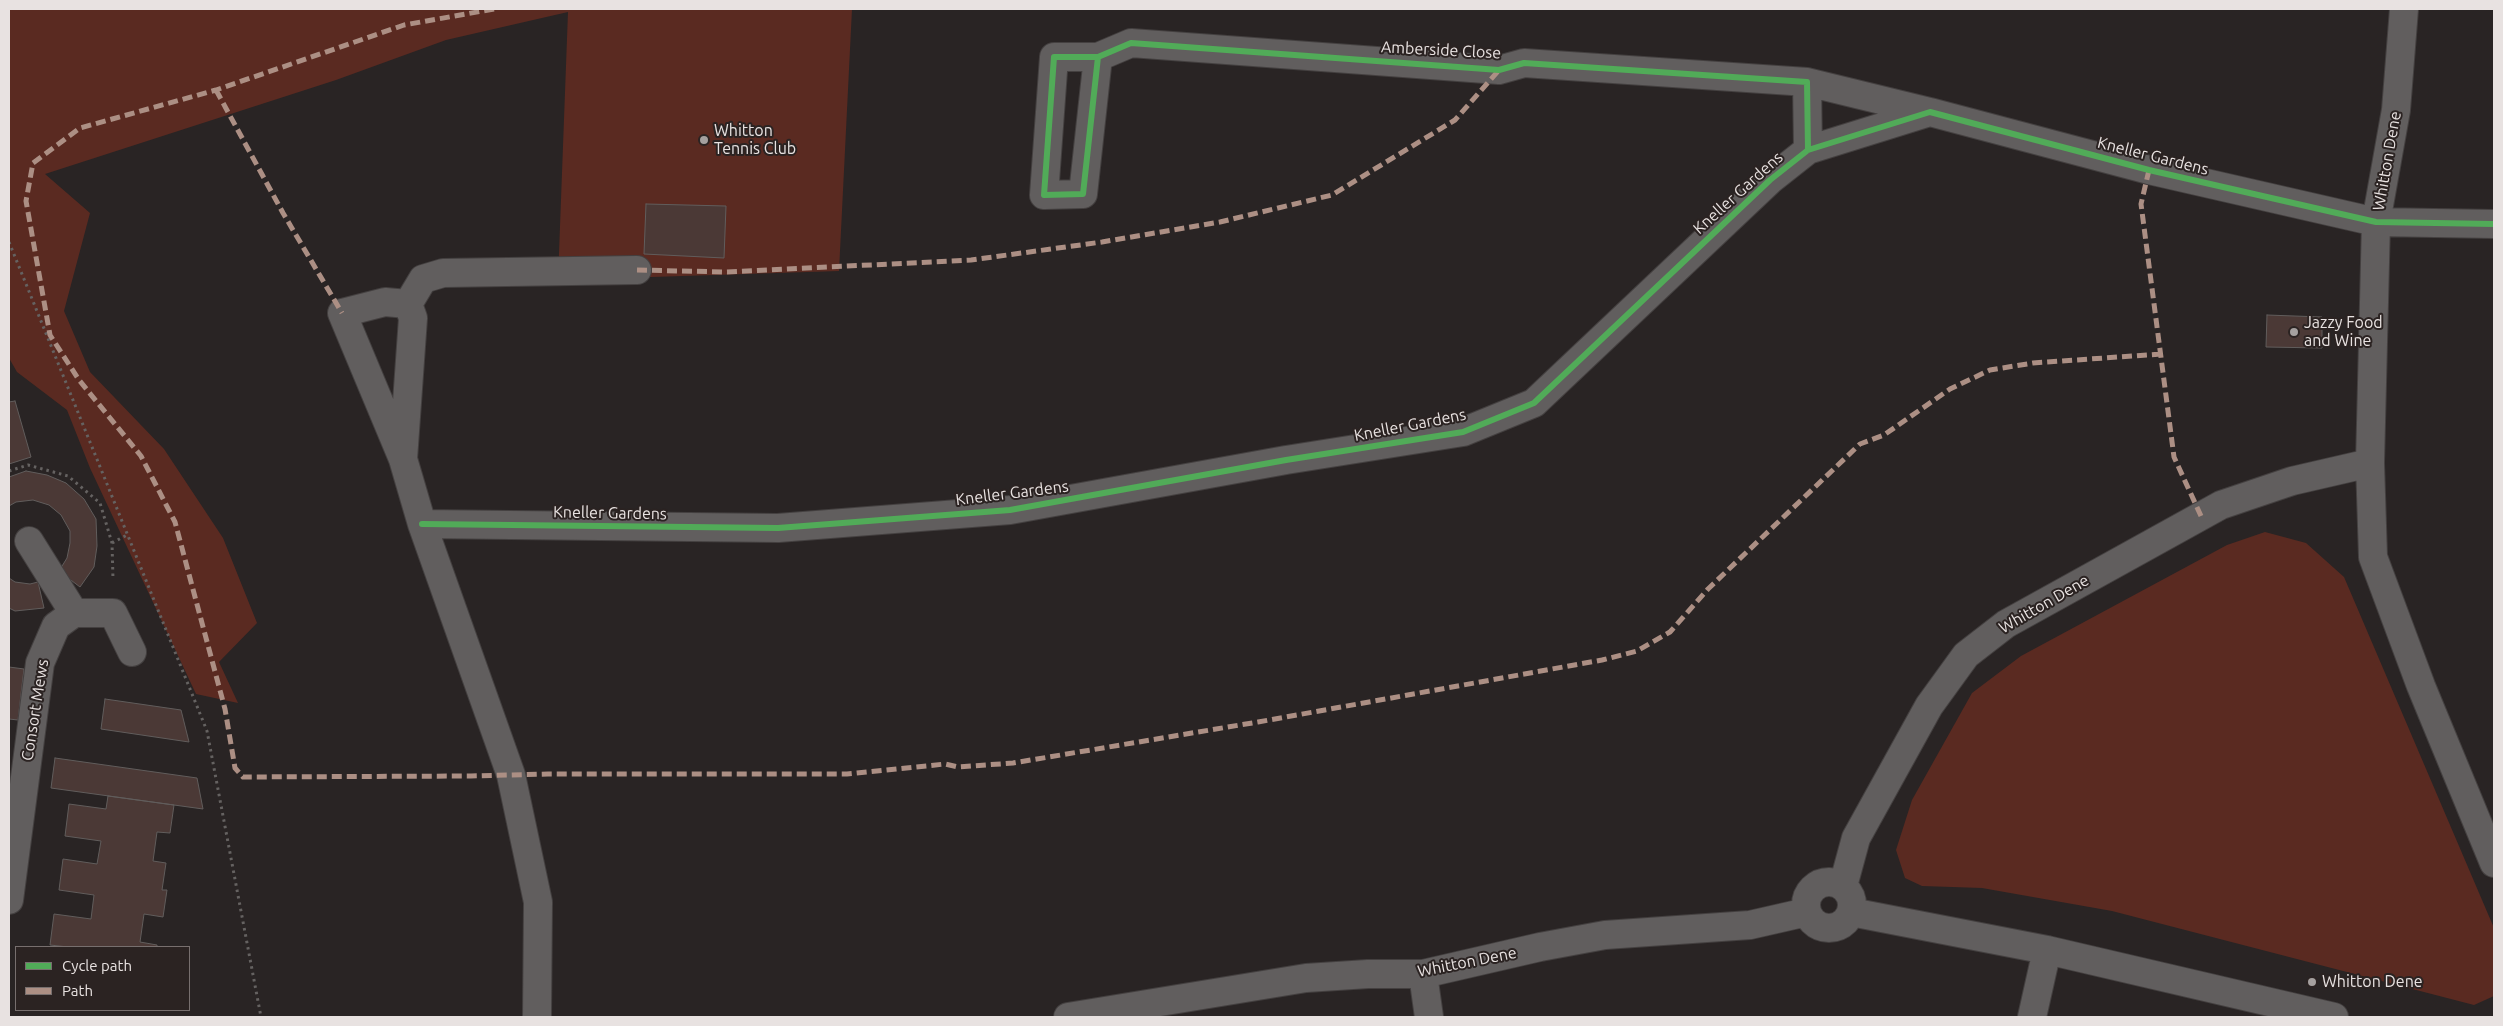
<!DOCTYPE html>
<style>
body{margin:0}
#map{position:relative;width:2503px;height:1026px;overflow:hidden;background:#292424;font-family:Ubuntu,sans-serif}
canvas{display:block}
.frame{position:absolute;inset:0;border:10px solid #e8e2e1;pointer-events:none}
.legend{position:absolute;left:15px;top:946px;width:175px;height:65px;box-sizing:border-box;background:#2b2322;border:1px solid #776f6e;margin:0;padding:6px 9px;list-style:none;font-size:15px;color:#e8e2e1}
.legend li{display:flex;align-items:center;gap:10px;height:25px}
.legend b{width:25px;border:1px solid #776f6e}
</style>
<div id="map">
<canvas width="2503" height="1026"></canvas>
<div class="frame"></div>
<ul class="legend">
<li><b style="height:6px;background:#51ab58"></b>Cycle path</li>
<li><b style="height:6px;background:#ac8f84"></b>Path</li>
</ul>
</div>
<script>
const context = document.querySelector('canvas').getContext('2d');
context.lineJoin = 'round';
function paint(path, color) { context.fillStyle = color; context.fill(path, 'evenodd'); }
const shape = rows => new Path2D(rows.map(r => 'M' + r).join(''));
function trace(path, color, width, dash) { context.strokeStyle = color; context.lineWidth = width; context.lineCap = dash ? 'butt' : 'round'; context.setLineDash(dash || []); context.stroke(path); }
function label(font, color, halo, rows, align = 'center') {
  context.font = font + ' Ubuntu,sans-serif'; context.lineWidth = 4; context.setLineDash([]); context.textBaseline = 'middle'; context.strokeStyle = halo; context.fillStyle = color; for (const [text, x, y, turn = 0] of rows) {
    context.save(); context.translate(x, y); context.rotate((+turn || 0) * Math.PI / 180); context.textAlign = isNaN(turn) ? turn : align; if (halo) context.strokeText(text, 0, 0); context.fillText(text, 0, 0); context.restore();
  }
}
paint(shape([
 [9,9,852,9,839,271,558,280,568,12,446,40,336,80,45,174,90,213,64,311,90,372,164,449,223,538,257,623,219,662,238,703,196,694,90,468,67,410,17,372,9,358],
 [2265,532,2306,543,2344,577,2494,928,2494,996,2474,1005,2112,911,1982,888,1922,886,1905,878,1896,850,1912,800,1972,693,2021,656,2227,545]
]), '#5a2a21');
const building = shape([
 [646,204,726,206,724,258,644,254,646,204],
 [2267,315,2322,317,2322,348,2266,347,2267,315],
 [15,401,31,457,9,464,9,402,15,401],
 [26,471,47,475,66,483,84,499,96,519,97,546,94,567,80,587,59,571,67,558,70,543,70,531,61,515,49,505,33,500,16,502,9,506,9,477,26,471],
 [9,578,15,582,30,584,38,582,44,608,15,611,9,608,9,578],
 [9,667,24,669,18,720,9,719,9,667],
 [105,699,181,710,189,742,101,729,105,699],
 [55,758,197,778,203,809,51,788,55,758],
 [108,796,174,805,170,833,157,832,153,861,166,863,162,890,167,890,163,917,144,914,140,942,157,945,157,947,68,947,50,945,54,914,91,919,94,895,59,890,63,859,97,864,101,841,65,836,69,804,106,809,108,796]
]);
paint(building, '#4b3936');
trace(building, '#615d5c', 1);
const minor = shape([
 [2404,9,2396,110,2376,222,2370,463,2373,557,2421,686,2494,863],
 [1098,57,1054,57,1044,195,1083,194,1098,57,1131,43,1499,70,1524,63,1807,82,1808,150],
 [1807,82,1930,112],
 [408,304,423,279,443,273,637,270],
 [403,459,342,313,385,302,408,304,413,318,403,459,422,524,511,775,538,902,537,1017],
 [422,524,778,528,1010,510,1286,460,1463,432,1534,403,1770,180,1808,150,1930,112,2149,170,2376,222,2494,224],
 [29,541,74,613],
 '1806 905a23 23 0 1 1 46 0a23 23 0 1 1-46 0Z',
 [1843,886,1856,838,1929,706,1966,655,2006,624,2221,505,2292,481,2370,463],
 [9,900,40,663,56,626,74,613,113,613,132,652],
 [1851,912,2047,950,2334,1017],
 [1423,974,1429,1017],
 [1068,1017,1306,978,1368,974,1423,974,1540,947,1605,935,1750,925,1807,912],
 [2032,1017,2047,950]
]);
trace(minor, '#444040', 30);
trace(shape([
 [9,242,207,731,261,1017],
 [9,471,28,465,68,476,100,503,112,543,113,579],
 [112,543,127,535]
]), '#656261', 3, [2.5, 4]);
trace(minor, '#615e5e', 28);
trace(shape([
 [494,9,404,25,216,90,80,128,33,163,26,201,50,335,79,380,141,456,175,522,225,709,235,768,243,777,471,776,548,774,847,774,945,764,958,767,1013,763,1258,722,1602,660,1637,651,1670,632,1708,589,1860,444,1884,435,1950,389,1990,370,2033,363,2161,354],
 [216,90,283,213,342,313],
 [2149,170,2141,204,2174,457,2201,516],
 [637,270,727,272,971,260,1102,242,1220,222,1332,195,1455,120,1499,70]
]), '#ac8f84', 5, [10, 5]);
trace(shape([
 [1098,57,1054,57,1044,195,1083,194,1098,57,1131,43,1499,70,1524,63,1807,82,1808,150],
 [422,524,778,528,1010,510,1286,460,1463,432,1534,403,1770,180,1808,150,1930,112,2149,170,2376,222,2494,224]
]), '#51ab58', 6);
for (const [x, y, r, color] of [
 [704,140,5,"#a5a09f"],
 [2294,332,5,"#a5a09f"],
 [2312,982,5,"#a5a09f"]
]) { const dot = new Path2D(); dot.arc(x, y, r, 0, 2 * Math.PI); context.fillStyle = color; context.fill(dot); trace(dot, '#2b2322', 2); }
label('16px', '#e8e2e1', '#2b2322', [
 ["Amberside Close",1441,50,3],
 ["Kneller Gardens",2153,156,14],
 ["Whitton Dene",2387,161,-80],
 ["Kneller Gardens",1738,193,-42],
 ["Kneller Gardens",1410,425,-11],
 ["Kneller Gardens",1012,493,-7],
 ["Kneller Gardens",610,513,1],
 ["Whitton Dene",2044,604,-30],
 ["Consort Mews",35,710,-81],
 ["Whitton Dene",1467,962,-11]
]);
label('16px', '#e8e2e1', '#2b2322', [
 ["Whitton",714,131],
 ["Tennis Club",714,149],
 ["Jazzy Food",2304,323],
 ["and Wine",2304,341],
 ["Whitton Dene",2322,982]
], 'left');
</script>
